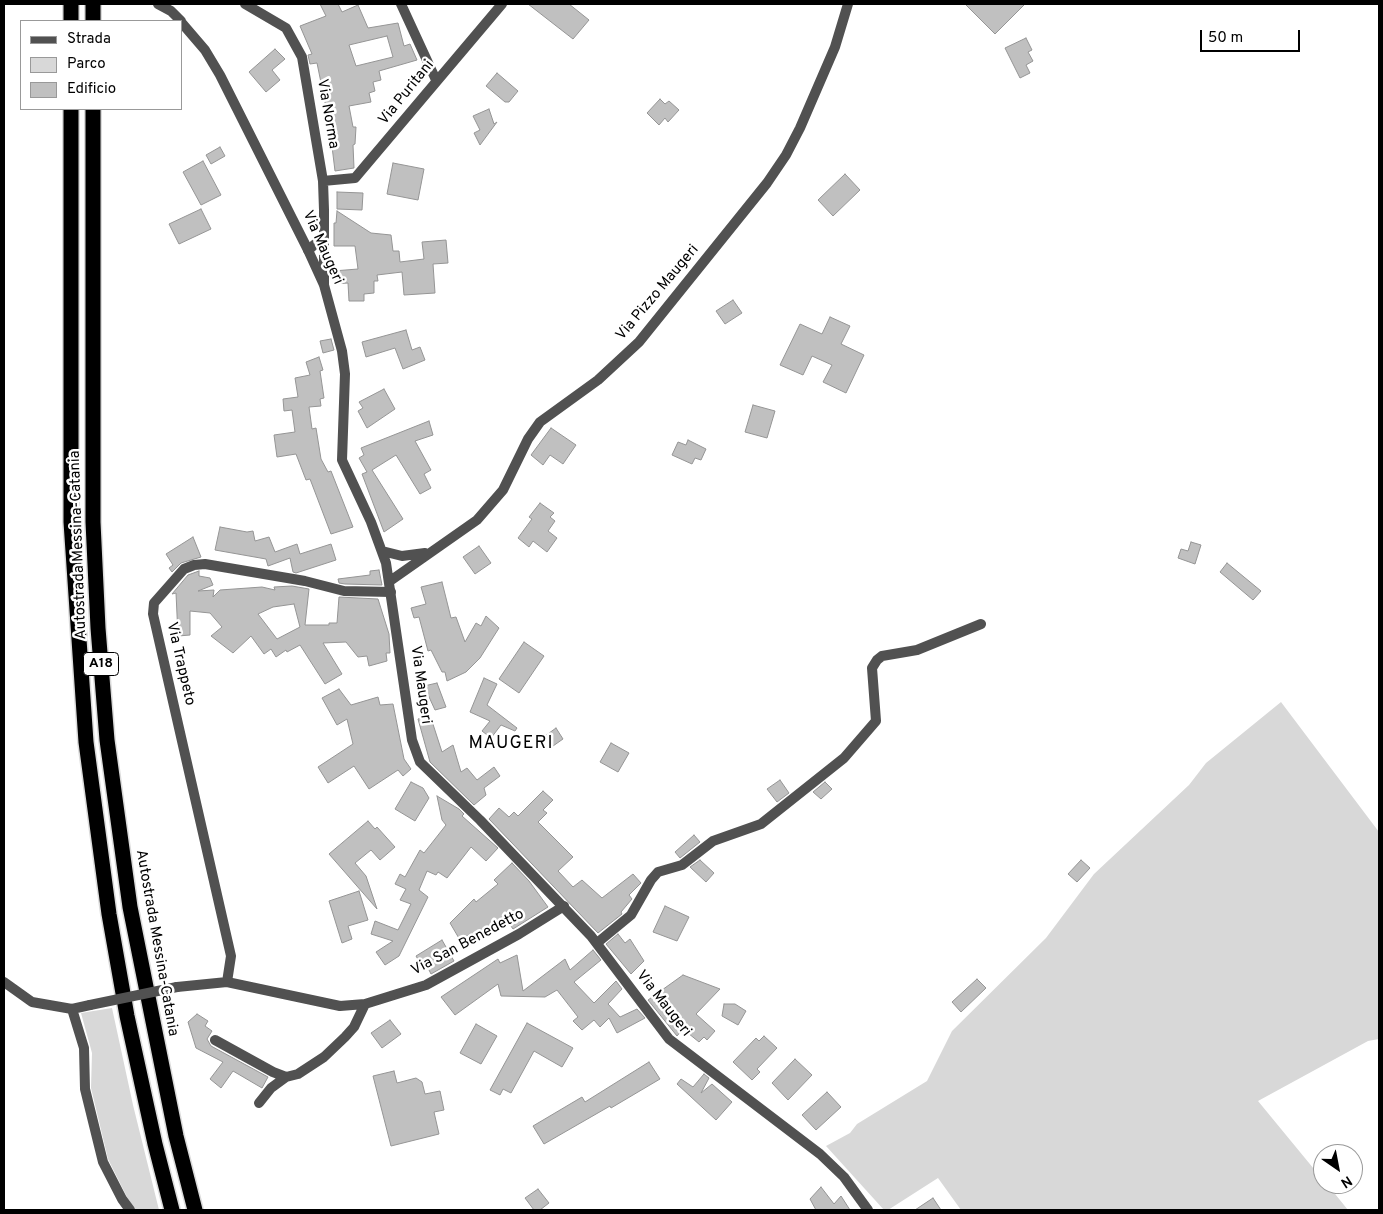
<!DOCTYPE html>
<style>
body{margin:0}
#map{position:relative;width:1383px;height:1214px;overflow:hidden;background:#fff;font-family:Overpass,sans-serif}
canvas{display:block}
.frame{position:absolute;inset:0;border:5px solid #000;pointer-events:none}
.legend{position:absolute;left:20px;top:20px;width:162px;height:90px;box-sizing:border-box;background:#fff;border:1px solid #999;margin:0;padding:6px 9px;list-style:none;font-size:15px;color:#000}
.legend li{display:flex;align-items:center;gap:10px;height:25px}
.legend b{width:25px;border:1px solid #999}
.north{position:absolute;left:1313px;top:1144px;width:50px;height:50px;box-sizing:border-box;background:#fff;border:1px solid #999;border-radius:50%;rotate:147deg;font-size:14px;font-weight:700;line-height:20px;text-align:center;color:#000}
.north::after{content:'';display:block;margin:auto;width:18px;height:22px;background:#000;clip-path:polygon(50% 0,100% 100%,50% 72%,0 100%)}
.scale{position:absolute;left:1200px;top:30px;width:100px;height:22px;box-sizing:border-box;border:2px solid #000;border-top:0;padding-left:6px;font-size:15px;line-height:18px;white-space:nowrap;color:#000;-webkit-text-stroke:4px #fff;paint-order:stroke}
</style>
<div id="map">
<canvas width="1383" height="1214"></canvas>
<div class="frame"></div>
<ul class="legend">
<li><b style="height:6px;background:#515151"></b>Strada</li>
<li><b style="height:14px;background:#d8d8d8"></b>Parco</li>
<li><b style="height:14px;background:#c0c0c0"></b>Edificio</li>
</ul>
<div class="north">N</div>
<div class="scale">50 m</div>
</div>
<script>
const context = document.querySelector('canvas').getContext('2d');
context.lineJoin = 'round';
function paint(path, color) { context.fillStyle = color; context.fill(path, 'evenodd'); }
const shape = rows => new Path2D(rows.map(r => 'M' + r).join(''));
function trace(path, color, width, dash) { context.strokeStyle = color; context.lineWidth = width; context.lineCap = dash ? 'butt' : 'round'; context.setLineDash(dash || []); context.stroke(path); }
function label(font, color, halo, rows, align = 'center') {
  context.font = font + ' Overpass,sans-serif'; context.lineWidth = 5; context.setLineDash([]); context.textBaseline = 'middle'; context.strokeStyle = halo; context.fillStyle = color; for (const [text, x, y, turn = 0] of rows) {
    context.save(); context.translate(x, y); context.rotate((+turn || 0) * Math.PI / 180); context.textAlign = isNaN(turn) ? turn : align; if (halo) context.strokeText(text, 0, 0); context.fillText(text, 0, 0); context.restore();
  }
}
paint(shape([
 [1281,702,1379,832,1379,1039,1368,1041,1258,1101,1323,1180,1323,1184,1327,1184,1348,1210,961,1210,938,1178,888,1210,884,1210,826,1146,850,1133,857,1124,927,1081,952,1031,1046,938,1094,874,1189,785,1206,763],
 [112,1008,133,1105,159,1210,135,1210,127,1197,108,1159,91,1088,92,1053,81,1013]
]), '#d8d8d8');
const building = shape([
 [320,4,338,4,342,12,358,5,368,28,398,23,404,46,410,44,417,60,379,71,381,80,373,82,375,91,369,93,371,102,349,106,353,127,356,127,355,144,353,145,354,168,335,171,329,122,317,63,310,64,308,55,312,54,300,26,326,16,320,4],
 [387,36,393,57,356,66,349,45,387,36],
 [528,4,569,4,589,20,573,39,528,4],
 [965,4,1025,4,995,34,965,4],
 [1026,38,1032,50,1028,52,1033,61,1026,65,1030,73,1020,78,1005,48,1026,38],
 [275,49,285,59,272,70,280,80,266,92,249,72,275,49],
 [497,73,518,91,509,102,505,102,486,86,497,73],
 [660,99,665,104,669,101,679,110,668,122,665,118,659,125,647,113,660,99],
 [489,109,494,124,497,122,480,145,474,133,480,130,473,116,489,109],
 [220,147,225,156,211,164,206,155,220,147],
 [203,161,221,195,201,205,183,172,203,161],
 [393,163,424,169,418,200,387,194,393,163],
 [845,174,860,190,833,216,818,200,845,174],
 [337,192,363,193,362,210,337,209,337,192],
 [201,209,211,229,179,244,169,224,201,209],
 [337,211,371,233,391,235,393,251,399,251,400,262,424,259,422,242,446,240,448,263,433,264,435,293,404,295,402,272,377,275,378,281,374,281,374,293,364,294,364,301,349,301,348,283,333,284,333,271,358,269,355,246,334,246,334,223,336,223,337,211],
 [733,300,742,313,725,324,716,311,733,300],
 [830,317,850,326,841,344,864,355,846,393,823,382,832,365,812,356,803,375,780,365,800,324,822,334,830,317],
 [406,330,412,350,420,347,425,360,403,369,395,348,366,357,362,342,406,330],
 [331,339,334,350,323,353,320,341,331,339],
 [319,357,323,370,320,371,324,398,320,399,321,406,309,407,312,429,316,428,321,459,328,472,331,471,353,527,331,534,310,479,306,480,296,454,277,457,274,435,295,432,292,410,284,411,283,399,298,397,295,378,310,375,306,362,319,357],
 [384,389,395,409,367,428,358,411,363,408,359,402,384,389],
 [753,405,775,411,767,438,745,432,753,405],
 [429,421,433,435,415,441,431,470,424,474,431,488,420,494,396,455,372,470,403,519,384,532,362,474,367,472,359,458,364,455,361,448,429,421],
 [551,428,576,445,563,464,550,455,543,465,531,455,551,428],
 [688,440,706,449,701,460,695,458,692,464,672,455,678,442,686,445,688,440],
 [540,503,554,513,550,517,555,521,548,531,557,538,547,552,533,541,529,547,518,538,532,519,529,517,540,503],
 [220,527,247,532,253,531,255,541,269,537,275,552,297,544,300,554,331,544,336,560,296,573,293,572,290,558,268,566,266,559,215,550,220,527],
 [193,537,201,557,181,563,172,572,169,568,173,565,166,554,193,537],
 [1191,542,1201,545,1195,564,1178,558,1181,549,1188,551,1191,542],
 [479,546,491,563,475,574,463,557,479,546],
 [1227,563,1261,591,1253,600,1220,572,1227,563],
 [379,570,382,585,345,584,339,583,338,579,370,575,370,571,379,570],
 [199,571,199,576,210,578,213,585,198,591,214,590,213,597,220,590,262,587,275,590,274,587,292,586,309,589,305,625,329,625,329,623,337,623,339,597,378,599,389,634,390,653,386,653,387,661,369,666,367,656,358,657,346,642,323,643,342,674,325,684,300,645,287,652,286,650,276,657,271,649,264,654,251,636,233,653,211,636,222,627,210,613,190,611,190,635,178,636,176,593,172,594,188,575,199,571],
 [294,604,300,627,277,639,258,614,273,607,294,604],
 [442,582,451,618,456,617,465,642,476,623,481,626,486,616,499,628,480,658,466,672,447,681,445,672,442,672,431,650,428,651,419,617,414,618,411,608,426,604,421,587,442,582],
 [524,642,544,656,519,693,499,679,524,642],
 [484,678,497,684,487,705,517,728,515,731,501,725,491,738,482,731,490,721,470,712,484,678],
 [437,683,446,707,435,710,424,686,437,683],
 [339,689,351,705,378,697,380,705,393,704,404,759,411,769,403,776,398,770,369,789,354,766,328,783,318,767,353,744,347,719,337,725,322,698,339,689],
 [430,715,442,752,453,745,461,772,467,768,477,780,494,767,500,776,484,788,486,795,474,805,430,762,418,719,430,715],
 [556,728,563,739,553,746,545,736,556,728],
 [611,743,629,753,618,772,600,762,611,743],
 [780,780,789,793,777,802,767,789,780,780],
 [411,782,423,788,429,798,415,821,395,809,411,782],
 [825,782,832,789,821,799,813,792,825,782],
 [543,791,553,800,543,810,547,813,538,822,573,857,558,871,573,887,582,880,602,898,633,874,641,883,629,895,632,899,621,912,622,914,598,933,489,819,499,808,509,817,514,812,518,816,543,791],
 [437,796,459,809,464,814,462,816,498,848,486,861,471,847,447,878,438,872,436,875,427,871,419,890,428,897,399,956,385,965,376,952,393,941,371,934,375,921,398,930,411,904,400,900,406,889,395,884,400,874,405,877,420,850,424,853,446,825,442,820,437,796],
 [368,821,375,829,377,827,395,847,380,860,371,850,355,863,366,876,377,909,329,854,368,821],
 [694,835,700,842,680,858,675,852,694,835],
 [700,860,714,873,706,882,690,867,700,860],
 [1081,860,1090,868,1077,882,1068,874,1081,860],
 [512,863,529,881,548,907,513,929,504,916,481,930,483,934,473,939,470,934,460,940,450,923,474,899,476,902,498,884,494,880,512,863],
 [359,891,368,920,348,926,352,939,342,943,329,901,359,891],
 [665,906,689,917,677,941,653,932,665,906],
 [618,934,625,943,630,939,644,961,631,974,606,944,618,934],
 [442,940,454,961,431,974,428,968,424,970,416,956,442,940],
 [593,950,601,960,574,982,594,1003,616,981,622,989,608,1004,620,1017,637,1009,645,1018,617,1033,609,1018,600,1027,594,1020,582,1030,573,1021,578,1017,557,990,545,997,501,996,498,984,455,1015,441,997,498,959,500,963,517,955,523,991,565,959,570,970,593,950],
 [683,975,720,989,696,1014,715,1031,707,1040,704,1037,699,1042,683,1029,677,1036,648,1000,683,975],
 [977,979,986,988,961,1012,952,1002,977,979],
 [724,1004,735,1004,746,1011,738,1025,722,1016,724,1004],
 [197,1014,208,1021,205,1026,212,1031,207,1039,211,1046,268,1077,262,1088,233,1071,221,1088,210,1079,223,1062,196,1048,188,1022,197,1014],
 [390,1020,401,1034,382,1048,371,1033,390,1020],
 [527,1023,573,1048,562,1067,534,1051,511,1093,503,1089,500,1095,490,1090,527,1023],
 [476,1024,497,1036,481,1064,460,1053,476,1024],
 [764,1036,777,1048,757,1069,760,1072,752,1080,733,1062,756,1038,759,1041,764,1036],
 [795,1059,812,1075,788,1100,772,1083,795,1059],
 [649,1062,660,1079,611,1108,610,1106,544,1144,533,1126,582,1097,585,1102,649,1062],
 [394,1071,397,1083,416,1078,422,1082,425,1094,440,1091,444,1110,434,1112,439,1134,391,1146,373,1076,394,1071],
 [704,1074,709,1078,701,1093,712,1084,732,1102,716,1120,677,1084,681,1079,693,1087,704,1074],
 [827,1092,841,1107,816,1130,802,1115,827,1092],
 [821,1187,834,1204,841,1196,850,1210,816,1210,810,1199,821,1187],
 [538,1189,549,1203,540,1210,534,1210,525,1198,538,1189],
 [933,1198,941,1210,915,1210,933,1198]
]);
paint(building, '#c0c0c0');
trace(building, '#959595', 1);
const motorway = shape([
 [71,21,71,4],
 [93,21,93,4],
 [71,109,71,522,86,742,109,914,127,1016,155,1144,172,1210],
 [93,109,93,522,98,628,107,740,130,907,176,1136,195,1210]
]);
trace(motorway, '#dbdbdb', 18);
trace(shape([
 [245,4,286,28,302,57,323,181,324,210,324,237,308,250],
 [401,4,436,80],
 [323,181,355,178,502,4],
 [324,284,324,237],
 [597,943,631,915,651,880,658,872,682,865,713,841,761,824,844,758,876,721,872,668,877,660,882,656,917,650,981,624],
 [4,982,32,1002,72,1009],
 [227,982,231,956,153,614,154,603,184,569,194,565,205,564,305,581,344,591,391,592],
 [177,987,227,982,340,1006,365,1004,426,985,519,934,564,906],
 [90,1005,72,1009,84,1048,85,1089,103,1162,122,1199,130,1210],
 [215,1040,273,1072,286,1077,298,1074,324,1057,345,1037,354,1027,365,1004],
 [259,1103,271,1088,286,1077]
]), '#515151', 10);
trace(shape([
 [158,4,171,11,181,21],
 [181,22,205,50,220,75,308,250,324,285,342,351,345,374,342,460,371,522,386,563,412,740,420,762,480,820,591,936,669,1039,820,1154,844,1177,868,1210],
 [382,551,402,556,425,553],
 [390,581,477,520,503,490,528,439,540,422,598,380,639,342,767,183,786,155,800,128,835,47,848,4]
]), '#515151', 10);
trace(motorway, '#000', 15);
trace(shape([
 [90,1005,177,987]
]), '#515151', 10);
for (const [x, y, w] of [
 [101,664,35]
]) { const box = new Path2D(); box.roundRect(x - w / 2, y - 11.5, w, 23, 4); context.fillStyle = '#fff'; context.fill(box); trace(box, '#000', 1); }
label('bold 14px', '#000', null, [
 ["A18",101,664]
]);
label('15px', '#000', '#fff', [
 ["Via Puritani",407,93,-51],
 ["Via Norma",327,114,80],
 ["Via Maugeri",322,248,66],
 ["Via Pizzo Maugeri",658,293,-50],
 ["Autostrada Messina-Catania",79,545,-92],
 ["Via Trappeto",180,664,77],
 ["Via Maugeri",420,685,82],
 ["Autostrada Messina-Catania",156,943,80],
 ["Via San Benedetto",468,943,-28],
 ["Via Maugeri",663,1004,52]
]);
context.letterSpacing = '1px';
label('18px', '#000', '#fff', [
 ["MAUGERI",511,744]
]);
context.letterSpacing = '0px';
</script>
